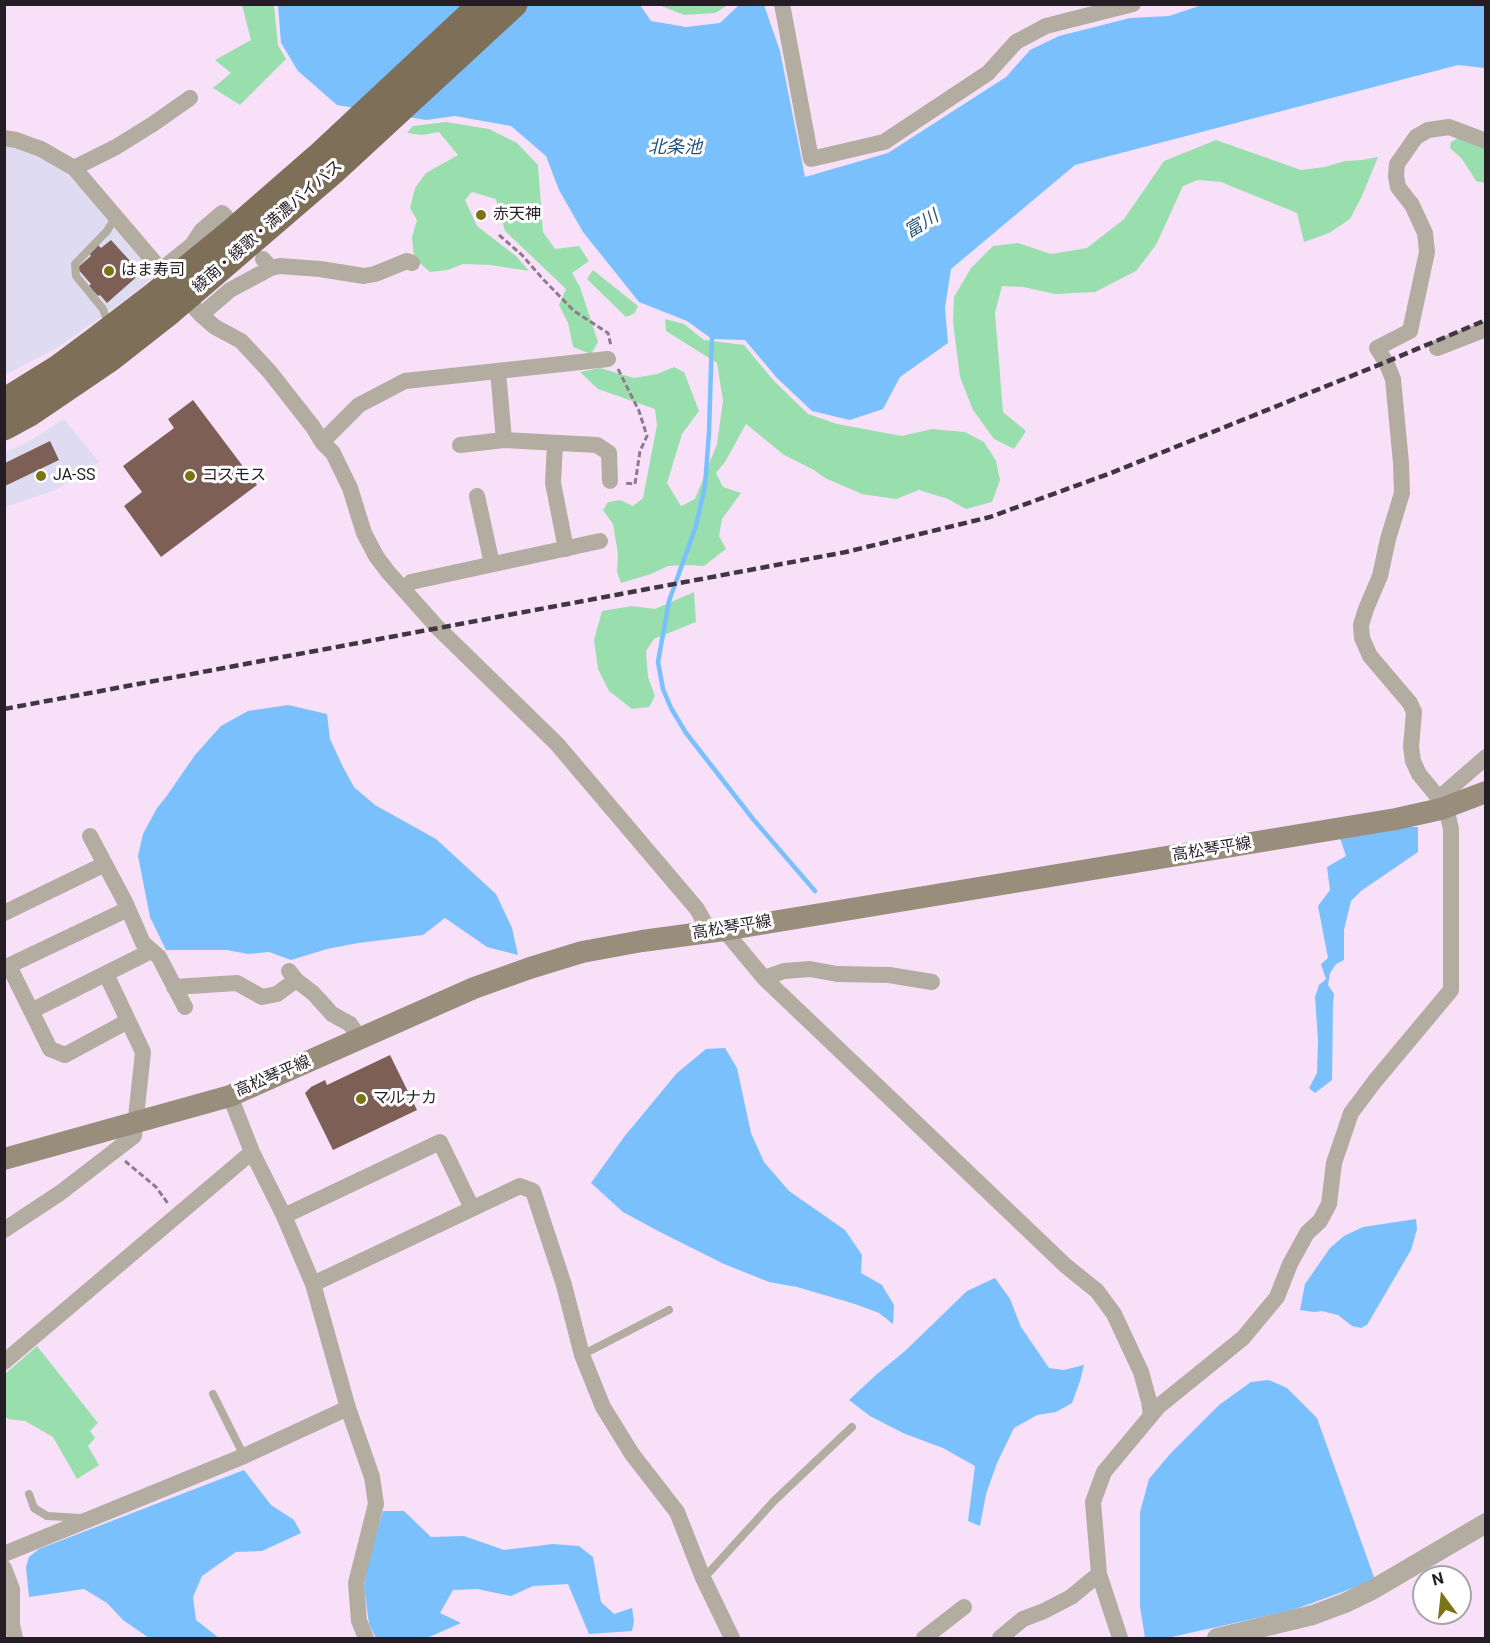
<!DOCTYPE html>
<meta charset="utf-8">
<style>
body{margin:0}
#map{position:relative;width:1490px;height:1643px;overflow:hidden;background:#f8e0f9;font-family:Roboto,sans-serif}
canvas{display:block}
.frame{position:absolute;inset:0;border:6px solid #251d26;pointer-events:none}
.north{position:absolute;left:1412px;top:1565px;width:60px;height:60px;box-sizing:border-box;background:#fff;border:2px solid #a8a5a8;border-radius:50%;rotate:345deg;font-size:16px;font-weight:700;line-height:24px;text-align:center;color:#251d26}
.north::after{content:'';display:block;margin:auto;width:21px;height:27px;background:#7c7315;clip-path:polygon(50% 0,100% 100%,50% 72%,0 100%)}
</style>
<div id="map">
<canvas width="1490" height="1643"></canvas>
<div class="frame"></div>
<div class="north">N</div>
</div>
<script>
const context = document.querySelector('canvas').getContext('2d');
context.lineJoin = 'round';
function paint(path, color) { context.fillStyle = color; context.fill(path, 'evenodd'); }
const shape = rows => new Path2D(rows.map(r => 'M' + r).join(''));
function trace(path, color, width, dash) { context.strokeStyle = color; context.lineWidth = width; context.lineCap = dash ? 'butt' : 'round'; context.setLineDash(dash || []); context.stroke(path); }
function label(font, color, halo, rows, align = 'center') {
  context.font = font + ' Roboto,"Noto Sans JP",sans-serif'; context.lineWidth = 6; context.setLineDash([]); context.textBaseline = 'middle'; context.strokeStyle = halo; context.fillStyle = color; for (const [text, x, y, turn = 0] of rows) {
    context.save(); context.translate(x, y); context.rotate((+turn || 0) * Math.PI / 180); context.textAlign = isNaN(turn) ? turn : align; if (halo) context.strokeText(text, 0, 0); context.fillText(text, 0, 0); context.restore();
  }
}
paint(shape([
 [5,144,21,148,63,169,82,190,155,276,125,300,60,346,5,375],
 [64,419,99,462,58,489,5,507,4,453,31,440]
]), '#dfdcf2');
paint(shape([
 [242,5,274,5,278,45,286,59,240,105,213,88,231,73,215,60,251,40],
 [659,5,728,5,715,13,684,15],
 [446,122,489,129,517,143,538,165,543,232,555,249,579,246,589,261,572,273,580,287,598,342,591,354,573,347,568,323,559,305,566,289,505,231,496,199,472,192,465,200,477,226,516,256,529,271,490,265,463,264,448,270,430,272,414,258,412,237,417,220,410,208,415,188,426,173,458,155,439,132,422,135,407,133,413,126],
 [1458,138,1485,148,1485,183,1476,181,1462,159,1450,148,1451,142],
 [1216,140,1301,170,1325,167,1345,161,1362,160,1378,157,1362,196,1350,219,1329,233,1304,242,1297,213,1221,182,1198,180,1183,186,1156,245,1136,271,1095,292,1055,294,1023,287,1002,286,995,313,1003,412,1026,431,1014,449,994,439,973,410,960,377,953,322,954,297,971,268,993,246,1018,243,1051,254,1087,248,1124,219,1164,161],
 [593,270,638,306,635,313,626,317,587,279],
 [665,319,684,324,704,340,744,345,774,381,808,414,837,424,902,436,932,429,965,432,984,442,996,461,1000,480,992,502,966,509,948,499,919,490,896,499,862,494,825,478,814,470,784,455,746,424,725,462,716,473,723,487,741,493,722,519,719,536,726,549,704,566,688,565,668,566,651,574,621,583,617,572,618,554,613,524,603,510,608,502,620,500,633,506,643,498,657,425,655,409,598,389,580,372,600,368,634,378,657,374,674,367,684,372,699,411,682,434,667,483,681,506,695,499,717,444,723,401,717,363,666,331],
 [694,592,696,622,654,639,646,651,648,677,655,696,649,707,632,709,609,691,598,669,594,640,602,611,632,606,655,609],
 [37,1346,98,1423,90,1431,95,1438,88,1446,99,1465,77,1479,53,1437,25,1421,8,1419,5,1416,5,1374]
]), '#99dfad');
paint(shape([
 [278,5,640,5,651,21,686,27,720,23,739,5,764,5,780,51,805,177,888,153,1006,77,1030,50,1059,36,1130,18,1169,16,1202,5,1485,5,1485,68,1458,65,1075,165,951,269,945,308,948,343,900,377,883,409,850,420,812,411,777,378,745,340,712,339,687,321,639,302,583,232,559,190,546,156,511,126,455,116,426,120,337,105,298,71,281,43],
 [288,705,327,714,330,739,343,767,354,787,375,805,436,839,496,894,512,928,518,955,487,947,445,918,423,935,358,943,327,949,291,960,269,952,248,954,227,950,166,950,150,917,138,856,143,834,157,808,166,797,195,755,221,726,248,711],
 [1407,827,1418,827,1418,852,1361,891,1351,901,1344,930,1344,960,1336,964,1330,973,1328,985,1334,994,1333,1004,1332,1080,1315,1093,1309,1088,1317,1073,1318,1040,1315,997,1319,985,1326,979,1321,964,1328,958,1318,906,1330,890,1327,867,1346,856,1340,838],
 [725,1048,737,1068,751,1133,764,1162,789,1191,845,1230,862,1255,861,1273,882,1285,894,1305,893,1324,879,1313,855,1304,797,1287,769,1282,724,1264,660,1232,623,1212,591,1183,624,1137,677,1073,706,1049],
 [1416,1219,1417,1229,1411,1250,1367,1325,1361,1328,1352,1326,1338,1315,1322,1311,1314,1312,1300,1310,1305,1284,1330,1248,1344,1236,1363,1227],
 [995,1278,1010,1299,1021,1327,1049,1368,1064,1370,1084,1365,1080,1381,1072,1403,1056,1412,1037,1415,1014,1428,997,1463,986,1494,980,1526,968,1521,975,1466,943,1448,903,1433,870,1416,849,1400,877,1374,905,1351,967,1291],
 [1269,1380,1287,1388,1317,1418,1375,1580,1293,1610,1167,1638,1145,1638,1140,1607,1140,1512,1149,1479,1170,1454,1219,1405,1251,1382],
 [244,1470,271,1505,294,1520,301,1533,262,1551,236,1552,202,1576,193,1597,196,1620,219,1638,149,1638,123,1620,107,1603,84,1589,29,1597,26,1567,29,1557,39,1549],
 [383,1511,404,1511,431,1537,464,1536,504,1550,553,1544,579,1546,593,1557,601,1602,614,1614,632,1608,634,1621,632,1631,589,1634,568,1584,533,1586,511,1596,477,1589,453,1590,440,1613,461,1623,427,1638,376,1638,369,1624,364,1586,368,1562]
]), '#7ac0fd');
trace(shape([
 [712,335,709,433,705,486,696,526,669,601,658,662,663,689,671,708,686,733,753,819,815,891]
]), '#7ac0fd', 4.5);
paint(shape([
 [111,240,141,273,107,303,100,295,98,296,89,286,91,284,77,268,91,256,89,253,98,245,101,248],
 [193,400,257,485,161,557,124,506,142,492,123,466,174,428,168,419],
 [50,441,59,460,5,486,5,463],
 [390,1055,417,1110,333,1150,305,1093,311,1087,325,1080,327,1085]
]), '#7d5f56');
trace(shape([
 [499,235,522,255,542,278,574,311,608,333,611,346],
 [618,369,639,411,647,436,640,451,635,484,624,483],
 [125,1161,156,1187,169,1205]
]), '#8c7c8d', 3, [6, 3]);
trace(shape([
 [109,326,103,309,76,276,75,264,107,231,116,216],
 [582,1355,669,1310],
 [213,1394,244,1456],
 [29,1494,34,1508,47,1516,82,1518],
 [704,1578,774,1501,852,1427]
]), '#b3aca0', 8);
trace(shape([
 [782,4,811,159,884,142,988,73,1016,42,1046,26,1133,4],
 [4,138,16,140,41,149,74,168,161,270,201,315,215,327,241,341,269,371,313,427,322,442,333,453,350,488,364,533,376,556,388,572,438,628,557,744,697,909,710,932],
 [74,168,116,147,153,124,190,98],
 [271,268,280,266,320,269,364,276,375,274,407,261,412,263],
 [161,270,192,245,202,230,222,213,226,217],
 [201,315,230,290,271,268,263,259],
 [1437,348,1486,329],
 [498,371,504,440,597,445,609,453,610,481],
 [322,442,359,405,405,381,608,359],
 [555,444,553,483,566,549],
 [460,445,504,440],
 [477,496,492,564],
 [411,582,600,541],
 [1439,798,1486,757],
 [90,836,125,902,143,943,159,957,185,1007],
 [4,913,105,864],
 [724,930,764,978,1066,1266,1097,1291,1114,1314,1141,1372,1149,1401,1151,1416],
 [9,966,50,1049,65,1055,128,1021],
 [4,968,128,909],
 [289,971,296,980,313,993,332,1014,350,1024,360,1039],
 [764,978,784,971,810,969,837,974,889,975,932,982],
 [174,987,237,983,262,997,277,994,296,980],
 [31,1011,151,951],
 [230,1096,252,1152,284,1216,313,1284,348,1408,372,1477,376,1504,356,1583,359,1621,366,1638],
 [284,1216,440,1142,472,1208],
 [4,1230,60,1193,134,1136,143,1052,106,974],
 [313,1284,520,1186,533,1191,564,1285,582,1355,603,1407,632,1454,677,1512,703,1578,732,1638],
 [4,1362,252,1152],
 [4,1554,244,1456,348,1408],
 [4,1568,12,1589,12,1625,15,1638],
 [924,1638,964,1607],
 [1000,1638,1023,1619,1044,1611,1071,1597,1099,1574],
 [1120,1638,1099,1574,1093,1502,1104,1472,1159,1406,1243,1338,1277,1297,1290,1264,1307,1233,1320,1221,1329,1204,1334,1163,1351,1113,1375,1081,1451,990,1451,829,1446,807,1419,774,1413,761,1411,747,1414,712,1410,703,1370,656,1362,638,1361,625,1366,609,1380,576,1388,539,1402,493,1401,463,1393,379,1386,362,1377,348,1410,331,1427,252,1425,233,1412,205,1398,187,1396,176,1397,164,1416,137,1428,130,1449,127,1486,141]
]), '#b3aca0', 16);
trace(shape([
 [1217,1638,1313,1615,1345,1603,1372,1590,1486,1523]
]), '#b3aca0', 20);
trace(shape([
 [4,1159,230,1096,474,988,530,968,582,952,642,941,724,930,1396,819,1441,809,1486,792]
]), '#998e7c', 22);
trace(shape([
 [4,402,57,369,96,340,155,295,232,232,318,157,482,4],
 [4,427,28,414,109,359,169,312,332,172,514,4]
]), '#7e6f58', 27);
trace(shape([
 [4,709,846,552,990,517,1111,473,1386,362,1486,320]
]), '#403641', 4.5, [9, 4.5]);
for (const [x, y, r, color] of [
 [481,215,6,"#7c7315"],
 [109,271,6,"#7c7315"],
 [41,476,6,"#7c7315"],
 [190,476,6,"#7c7315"],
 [361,1099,6,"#7c7315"]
]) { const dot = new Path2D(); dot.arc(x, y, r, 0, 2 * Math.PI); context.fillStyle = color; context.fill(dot); trace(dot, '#fff', 2); }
label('16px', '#251d26', '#fff', [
 ["赤天神",493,215],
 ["はま寿司",121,271],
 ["JA-SS",53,476],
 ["コスモス",202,476],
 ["マルナカ",373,1099]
], 'left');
label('16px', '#251d26', '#fff', [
 ["綾南・綾歌・満濃バイパス",268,227,-41],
 ["高松琴平線",1212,850,-9],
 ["高松琴平線",732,928,-9],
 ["高松琴平線",273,1077,-23]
]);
label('italic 18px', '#21527a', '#fff', [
 ["北条池",675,148],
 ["富川",922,225,-31]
]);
</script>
